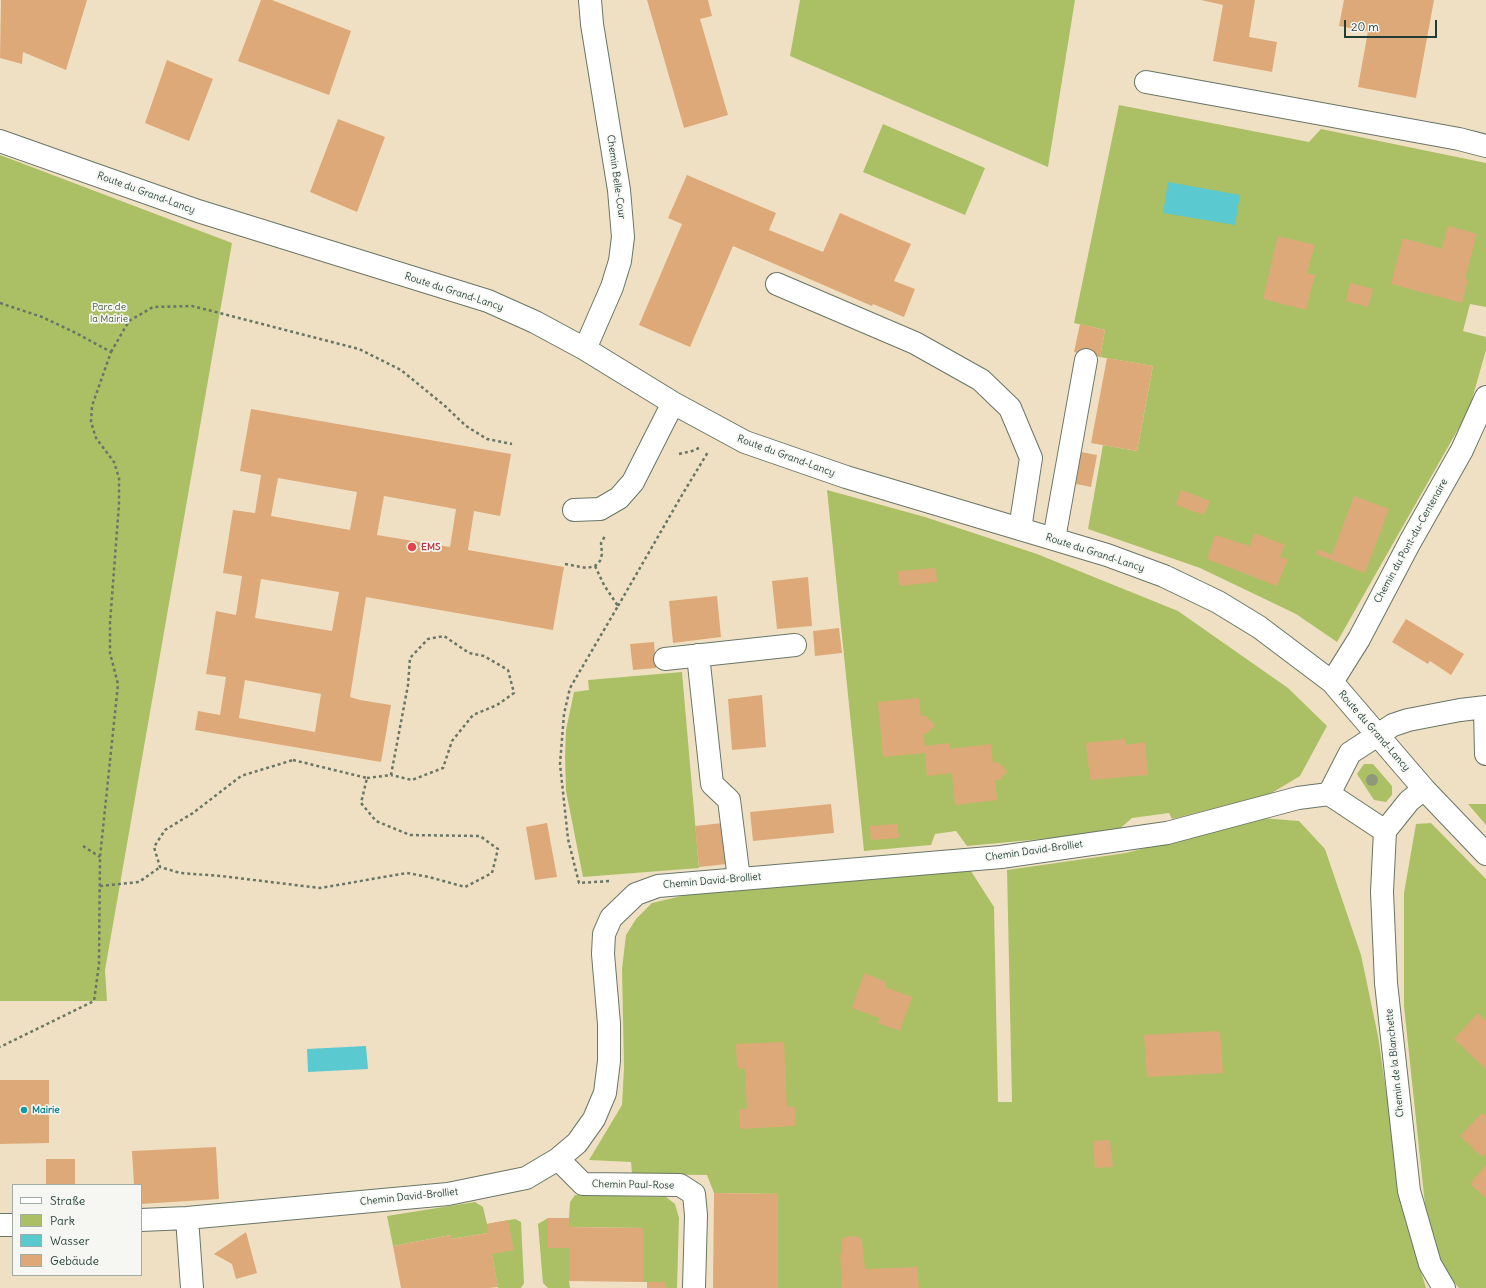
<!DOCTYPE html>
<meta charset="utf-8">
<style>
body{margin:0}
#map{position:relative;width:1486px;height:1288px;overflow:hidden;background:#f0e0c3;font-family:Delius,sans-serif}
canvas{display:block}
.legend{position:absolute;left:12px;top:1184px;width:130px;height:92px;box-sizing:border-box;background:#f6f6f2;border:1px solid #a0aca6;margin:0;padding:5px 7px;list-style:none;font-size:12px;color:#1f3d34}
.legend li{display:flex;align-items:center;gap:8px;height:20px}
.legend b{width:20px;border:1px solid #a0aca6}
.scale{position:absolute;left:1344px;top:20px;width:93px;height:18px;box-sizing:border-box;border:2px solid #1f3d34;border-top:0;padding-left:5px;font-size:12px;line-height:14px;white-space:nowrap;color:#1f3d34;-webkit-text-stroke:3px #f6f6f2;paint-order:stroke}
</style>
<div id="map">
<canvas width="1486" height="1288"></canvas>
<ul class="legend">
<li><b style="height:5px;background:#fff"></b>Straße</li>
<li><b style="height:11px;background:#abc065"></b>Park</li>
<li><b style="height:11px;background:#5bc9d0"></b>Wasser</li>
<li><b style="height:11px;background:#dea978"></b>Gebäude</li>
</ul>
<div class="scale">20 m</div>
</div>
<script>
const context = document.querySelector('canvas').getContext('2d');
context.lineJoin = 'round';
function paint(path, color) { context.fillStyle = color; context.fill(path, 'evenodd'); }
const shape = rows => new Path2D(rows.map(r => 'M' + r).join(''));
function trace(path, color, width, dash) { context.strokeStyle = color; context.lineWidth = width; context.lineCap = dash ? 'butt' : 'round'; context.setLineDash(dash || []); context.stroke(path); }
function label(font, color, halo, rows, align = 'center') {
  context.font = font + ' Delius,sans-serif'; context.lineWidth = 3.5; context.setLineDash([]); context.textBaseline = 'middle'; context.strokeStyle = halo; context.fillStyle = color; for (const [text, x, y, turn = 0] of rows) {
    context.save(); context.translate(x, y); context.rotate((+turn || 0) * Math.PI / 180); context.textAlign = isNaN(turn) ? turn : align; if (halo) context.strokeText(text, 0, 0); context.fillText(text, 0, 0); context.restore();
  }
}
paint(shape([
 [800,0,1075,0,1048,167,790,56],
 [1119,105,1309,142,1321,129,1486,163,1486,307,1470,304,1463,331,1486,337,1486,350,1469,410,1337,642,1296,614,1200,568,1088,529,1103,445,1137,451,1153,366,1100,357,1105,330,1074,323],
 [883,124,985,168,965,215,863,172],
 [0,155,232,243,105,970,107,1001,0,1001],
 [827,490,925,517,1037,554,1178,611,1288,688,1327,726,1300,776,1270,794,1172,819,1169,813,1132,818,1116,832,967,846,956,831,935,834,931,845,864,851],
 [682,672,699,868,583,877,566,791,565,756,566,730,574,692,589,690,588,680],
 [1364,764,1373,764,1392,786,1392,795,1386,802,1374,800,1357,774],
 [1468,804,1486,804,1486,825],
 [1262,818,1299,821,1325,849,1361,955,1378,1036,1405,1219,1426,1288,778,1288,778,1194,714,1193,707,1175,632,1174,631,1162,589,1160,622,1105,624,1068,622,969,626,935,636,919,652,903,711,889,969,868,994,907,998,1102,1012,1102,1007,870,1126,853],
 [1431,823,1486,879,1486,1288,1459,1288,1441,1267,1426,1214,1404,1006,1404,893,1416,824],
 [575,1195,666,1197,675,1204,679,1218,677,1288,666,1288,666,1282,643,1282,643,1228,570,1227,569,1281,570,1288,548,1288,543,1283,538,1224,548,1218,569,1218,570,1202],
 [475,1202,483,1207,487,1224,515,1219,521,1222,524,1283,521,1288,498,1288,488,1233,451,1239,451,1235,393,1246,387,1216]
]), '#abc065');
paint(shape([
 [1168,182,1240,195,1235,225,1163,213],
 [366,1046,368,1069,308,1072,307,1049]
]), '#5bc9d0');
paint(shape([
 [1,0,87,0,66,70,23,52,22,64,0,58],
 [261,0,272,0,351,31,329,95,238,61],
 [647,0,708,0,712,16,700,19,728,115,684,128],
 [1201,0,1255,0,1249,37,1277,42,1272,72,1213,61,1223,5],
 [1344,0,1434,0,1416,98,1358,87,1368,31,1339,26],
 [167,60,213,79,189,141,145,123],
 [338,119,385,137,357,212,310,192],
 [687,175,776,213,769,230,823,252,840,213,911,244,894,281,915,289,904,317,873,304,872,306,733,246,690,347,639,325,682,224,668,218],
 [1448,226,1477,234,1465,278,1468,280,1462,303,1391,284,1403,238,1442,249],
 [1278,236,1315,245,1307,273,1315,275,1306,310,1263,299],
 [1350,283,1373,289,1368,307,1346,301],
 [1080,324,1105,330,1100,357,1074,352],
 [1107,358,1153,366,1137,451,1091,443],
 [251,409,511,454,500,516,474,511,468,550,564,567,553,630,366,597,350,697,360,700,391,705,381,762,195,730,198,711,220,715,226,677,206,674,216,611,236,615,242,576,223,573,233,510,255,513,261,475,240,471],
 [278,478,357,492,350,530,271,516],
 [384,496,456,509,450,547,377,535],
 [261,579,339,592,332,631,255,618],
 [245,680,321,694,315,732,239,718],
 [1081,452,1097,455,1091,487,1076,484],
 [1181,490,1210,501,1204,515,1176,505],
 [1354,496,1389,509,1365,573,1316,554,1318,549,1332,555],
 [1254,533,1285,545,1280,557,1288,559,1277,586,1207,559,1215,535,1250,546],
 [936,568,937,582,899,586,898,571],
 [808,577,812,626,777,629,772,581],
 [717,596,721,637,673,643,669,601],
 [1406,619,1464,654,1451,675,1430,661,1428,664,1392,642],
 [839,628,842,653,815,656,813,631],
 [654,642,656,668,633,670,630,644],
 [762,695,766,747,732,750,728,699],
 [919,698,921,716,926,716,935,725,928,733,923,734,925,746,950,743,950,749,991,744,993,763,998,762,1007,771,1000,780,995,780,997,800,955,805,952,773,927,776,925,753,883,757,878,702],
 [1125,739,1126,745,1145,742,1148,775,1090,780,1086,743],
 [831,804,834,833,753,841,750,812],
 [547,823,557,877,535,880,526,827],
 [723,823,727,864,699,867,695,826],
 [897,824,899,838,871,840,870,826],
 [864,973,886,982,885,987,912,997,900,1031,878,1023,880,1018,852,1008],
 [1478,1013,1486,1021,1486,1069,1454,1039],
 [1220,1031,1223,1073,1147,1077,1144,1035],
 [784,1042,787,1107,795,1107,795,1126,740,1129,739,1109,747,1109,745,1069,740,1069,737,1066,736,1044],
 [0,1080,49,1080,49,1143,0,1144],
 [1482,1113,1486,1117,1486,1152,1482,1157,1460,1136],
 [1110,1140,1113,1167,1095,1168,1093,1141],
 [216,1147,219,1199,141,1204,141,1185,134,1185,132,1151],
 [46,1159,75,1159,75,1185,46,1185],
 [1486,1165,1486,1198,1470,1184],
 [714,1193,778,1194,778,1288,713,1288],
 [548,1218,569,1218,569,1227,643,1228,643,1282,569,1281,569,1248,548,1248],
 [508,1220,514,1250,492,1254,498,1287,489,1288,401,1288,393,1246,451,1235,451,1239,488,1233,487,1224],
 [246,1232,257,1273,236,1279,232,1264,214,1254],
 [857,1236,862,1240,865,1269,917,1267,919,1288,842,1288,840,1254,842,1253,841,1241,844,1237],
 [647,1282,666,1282,666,1288,647,1288]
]), '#dea978');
const minor = shape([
 [1146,82,1459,139,1486,146],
 [0,141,198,211,488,301,535,322,585,349,673,403,745,442,846,477,1107,555,1164,576,1218,602,1259,627,1332,682,1424,789,1486,854],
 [777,284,915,343,981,380,1010,408,1031,458,1020,529],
 [585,349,612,287,620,261,623,237,619,190,592,24,590,0],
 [574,510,600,509,619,498,633,482,673,403],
 [1054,539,1086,360],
 [698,655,712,784,729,800,739,879],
 [665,659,795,645],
 [1332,682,1359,639,1410,542,1462,450,1486,397],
 [1485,707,1486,754],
 [1424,789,1409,801,1385,831,1382,892,1386,983,1409,1191,1430,1264,1444,1288],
 [1329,794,1350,753,1393,725,1408,720,1460,710,1486,707],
 [1329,794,1385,831],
 [558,1159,583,1184,680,1185,694,1194,696,1215,694,1288],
 [187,1218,192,1288],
 [141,1220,187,1218,448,1194,526,1178,558,1159,577,1143,594,1119,605,1093,609,1061,609,1024,603,954,604,934,611,918,636,894,658,886,1001,857,1167,833,1298,798,1329,794],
 [0,1225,13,1225]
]);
trace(minor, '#687666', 24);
trace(shape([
 [0,303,42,317,76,333,111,352,92,406,91,422,96,438,114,462,119,478,119,504,110,623,110,653,118,684,100,857,99,964,94,1001,0,1047],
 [111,352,129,321,153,307,192,306,359,349,401,370,445,406,466,426,487,439,512,444],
 [679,454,692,451,699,448],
 [565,564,587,568,595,566,600,561,602,554,601,543,605,536],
 [595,566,604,585,618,606,570,688,564,714,560,764,568,839,579,883,610,881],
 [618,606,682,495,708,452],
 [293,760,367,778,361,803,376,821,410,835,480,836,498,849,492,873,465,887,429,877,407,873,320,888,221,876,180,873,160,867,154,847,165,830,193,813,241,776,293,760],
 [367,778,391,775,408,685,410,658,428,639,444,636,469,653,484,656,508,670,514,693,497,705,473,715,452,741,443,768,412,780,391,775],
 [83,846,100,857],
 [100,886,139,882,160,867]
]), '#687666', 2.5, [3, 3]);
trace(minor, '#fff', 22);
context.fillStyle = '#90987b';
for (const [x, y] of [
 [1372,780]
]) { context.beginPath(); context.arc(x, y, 6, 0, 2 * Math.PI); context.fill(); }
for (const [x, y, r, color] of [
 [412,547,5,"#e0444e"],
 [24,1110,4,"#0f9aa8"]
]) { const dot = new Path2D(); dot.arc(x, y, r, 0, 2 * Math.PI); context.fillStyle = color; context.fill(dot); trace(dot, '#f6f6f2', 1.5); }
label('10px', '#1f3d34', '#f6f6f2', [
 ["Chemin Belle-Cour",616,177,82],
 ["Route du Grand-Lancy",146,193,20],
 ["Route du Grand-Lancy",454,292,18],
 ["Route du Grand-Lancy",786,456,20],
 ["Chemin du Pont-du-Centenaire",1411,541,-61],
 ["Route du Grand-Lancy",1095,553,18],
 ["Route du Grand-Lancy",1374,731,49],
 ["Chemin David-Brolliet",1034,851,-8],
 ["Chemin David-Brolliet",712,881,-5],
 ["Chemin de la Blanchette",1395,1063,-96],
 ["Chemin Paul-Rose",633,1185,1],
 ["Chemin David-Brolliet",409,1197,-6]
]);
label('10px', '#425e40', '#f6f6f2', [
 ["Parc de",109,307],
 ["la Mairie",109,319]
]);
label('bold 10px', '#be3a42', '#f6f6f2', [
 ["EMS",421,547]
], 'left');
label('bold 10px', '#0d838f', '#f6f6f2', [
 ["Mairie",32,1110]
], 'left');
</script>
